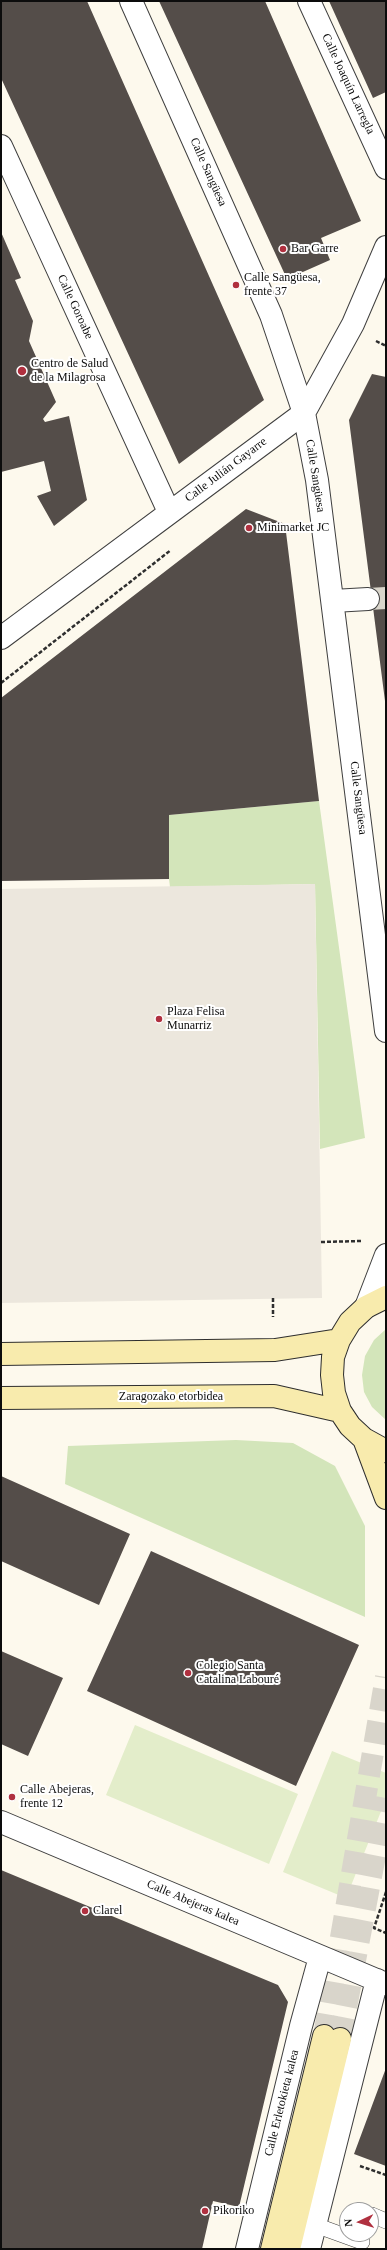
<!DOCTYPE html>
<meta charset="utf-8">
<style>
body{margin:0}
#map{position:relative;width:387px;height:2250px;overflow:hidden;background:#fdf9ed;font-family:Georgia,serif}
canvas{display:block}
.frame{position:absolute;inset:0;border:2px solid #0c0c0c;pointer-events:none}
.north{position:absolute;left:339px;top:2202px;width:40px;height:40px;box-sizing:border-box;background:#fff;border:1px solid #9e9e9e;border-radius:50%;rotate:266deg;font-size:11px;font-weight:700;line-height:16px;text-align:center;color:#0c0c0c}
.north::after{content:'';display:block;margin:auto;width:14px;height:18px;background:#b0303f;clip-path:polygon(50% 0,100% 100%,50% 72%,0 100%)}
</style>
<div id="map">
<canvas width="387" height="2250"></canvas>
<div class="frame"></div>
<div class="north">N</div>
</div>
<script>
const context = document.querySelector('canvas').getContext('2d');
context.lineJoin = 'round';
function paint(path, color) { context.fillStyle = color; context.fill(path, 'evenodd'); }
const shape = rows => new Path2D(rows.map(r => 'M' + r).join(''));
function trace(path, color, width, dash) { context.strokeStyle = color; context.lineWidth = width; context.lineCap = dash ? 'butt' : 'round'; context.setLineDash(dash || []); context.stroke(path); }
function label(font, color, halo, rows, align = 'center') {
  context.font = font + ' Georgia,serif'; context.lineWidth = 4; context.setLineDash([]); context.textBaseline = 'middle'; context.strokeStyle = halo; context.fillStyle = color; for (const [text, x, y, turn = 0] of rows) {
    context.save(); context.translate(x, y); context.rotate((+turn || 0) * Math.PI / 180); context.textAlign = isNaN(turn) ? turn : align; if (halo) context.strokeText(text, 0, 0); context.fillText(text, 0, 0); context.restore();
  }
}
paint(shape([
 [319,801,365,1138,320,1149,315,884,170,887,169,879,169,815],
 [386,1329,386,1420,372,1407,364,1392,362,1375,365,1356,374,1340],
 [236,1440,293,1443,335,1466,365,1526,365,1617,65,1484,68,1446]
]), '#d3e5ba');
paint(shape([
 [135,1725,298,1794,269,1864,106,1795],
 [332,1751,386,1773,386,1799,346,1898,283,1872]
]), '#e3edca');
paint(shape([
 [315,884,322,1298,1,1303,1,889]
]), '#ece7dd');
paint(shape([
 [1,1,87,1,264,400,179,464,1,78],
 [159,1,265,1,361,221,321,238,330,260,287,279],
 [329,1,386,1,386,92,373,98],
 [1,232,21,278,15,280,33,321,29,341,56,402,43,419,45,422,69,416,87,500,54,526,37,496,51,491,44,461,1,472],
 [372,374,386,377,385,701,349,420],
 [246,509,285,524,319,801,169,815,169,879,1,881,1,698],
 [1,1476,130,1534,99,1605,1,1561],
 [151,1551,359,1645,296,1786,87,1691],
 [1,1651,63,1678,28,1756,1,1744],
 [1,1870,278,1985,288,2002,239,2207,213,2201,202,2249,1,2249],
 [386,2068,386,2166,354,2154]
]), '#544d49');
trace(shape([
 [368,599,386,598]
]), '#d9d5cb', 22, [22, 11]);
trace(shape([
 [324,2036,386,1677],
 [340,2039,386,1798]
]), '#d9d5cb', 22, [22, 11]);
const service = shape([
 [371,2218,372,2215,386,2221],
 [315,2225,362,2242]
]);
const minor = shape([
 [309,1,386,168],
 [1,146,169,512],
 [333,601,368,599],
 [1,638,304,413,271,315,131,1]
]);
const tertiary = shape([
 [386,247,353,324,304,413,317,480,386,1031],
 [366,1307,386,1255],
 [1,1822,386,1984],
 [247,2249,301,2026,320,1957],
 [309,2249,377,1980]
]);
const secondary = shape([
 [386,1297,366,1307,350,1322,339,1340,333,1357,332,1375,334,1393,340,1411,350,1426,364,1439,386,1451],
 [1,1354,275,1350,339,1340],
 [1,1398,274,1396,340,1411],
 [364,1439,386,1498],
 [272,2249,324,2036],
 [289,2249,340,2039]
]);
trace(service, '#3f3f3f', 16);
trace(minor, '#3f3f3f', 24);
trace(tertiary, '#3f3f3f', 24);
trace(secondary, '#2e2e2e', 24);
trace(shape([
 [376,341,386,346],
 [1,683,171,550],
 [321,1242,361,1241],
 [273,1298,273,1317],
 [386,1892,374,1928,386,1933],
 [360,2166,386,2175]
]), '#2e2e2e', 2.5, [4, 2]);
trace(service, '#fff', 15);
trace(minor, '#fff', 22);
trace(tertiary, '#fff', 22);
trace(secondary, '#f8ebad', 22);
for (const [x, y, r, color] of [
 [283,249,4,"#b0303f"],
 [236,285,4,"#b0303f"],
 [22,371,5,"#b0303f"],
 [249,528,4,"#b0303f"],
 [159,1019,4,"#b0303f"],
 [188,1673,4,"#b0303f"],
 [12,1797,4,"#b0303f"],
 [85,1911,4,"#b0303f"],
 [205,2211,4,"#b0303f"]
]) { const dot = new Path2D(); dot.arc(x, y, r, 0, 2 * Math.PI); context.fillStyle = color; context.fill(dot); trace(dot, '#fff', 1.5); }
label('12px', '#0c0c0c', '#fff', [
 ["Calle Joaquín Larregla",348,84,65],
 ["Calle Sangüesa",208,172,66],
 ["Calle Goroabe",75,307,65],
 ["Calle Julián Gayarre",226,470,-37],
 ["Calle Sangüesa",315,476,81],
 ["Calle Sangüesa",358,798,83],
 ["Zaragozako etorbidea",171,1397],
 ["Calle Abejeras kalea",193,1903,23],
 ["Calle Erletokieta kalea",282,2103,-76]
]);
label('12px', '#0c0c0c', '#fff', [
 ["Bar Garre",291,249],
 ["Calle Sangüesa,",244,278],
 ["frente 37",244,292],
 ["Centro de Salud",31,364],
 ["de la Milagrosa",31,378],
 ["Minimarket JC",257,528],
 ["Plaza Felisa",167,1012],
 ["Munarriz",167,1026],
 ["Colegio Santa",196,1666],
 ["Catalina Labouré",196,1680],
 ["Calle Abejeras,",20,1790],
 ["frente 12",20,1804],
 ["Clarel",93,1911],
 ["Pikoriko",213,2211]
], 'left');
</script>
